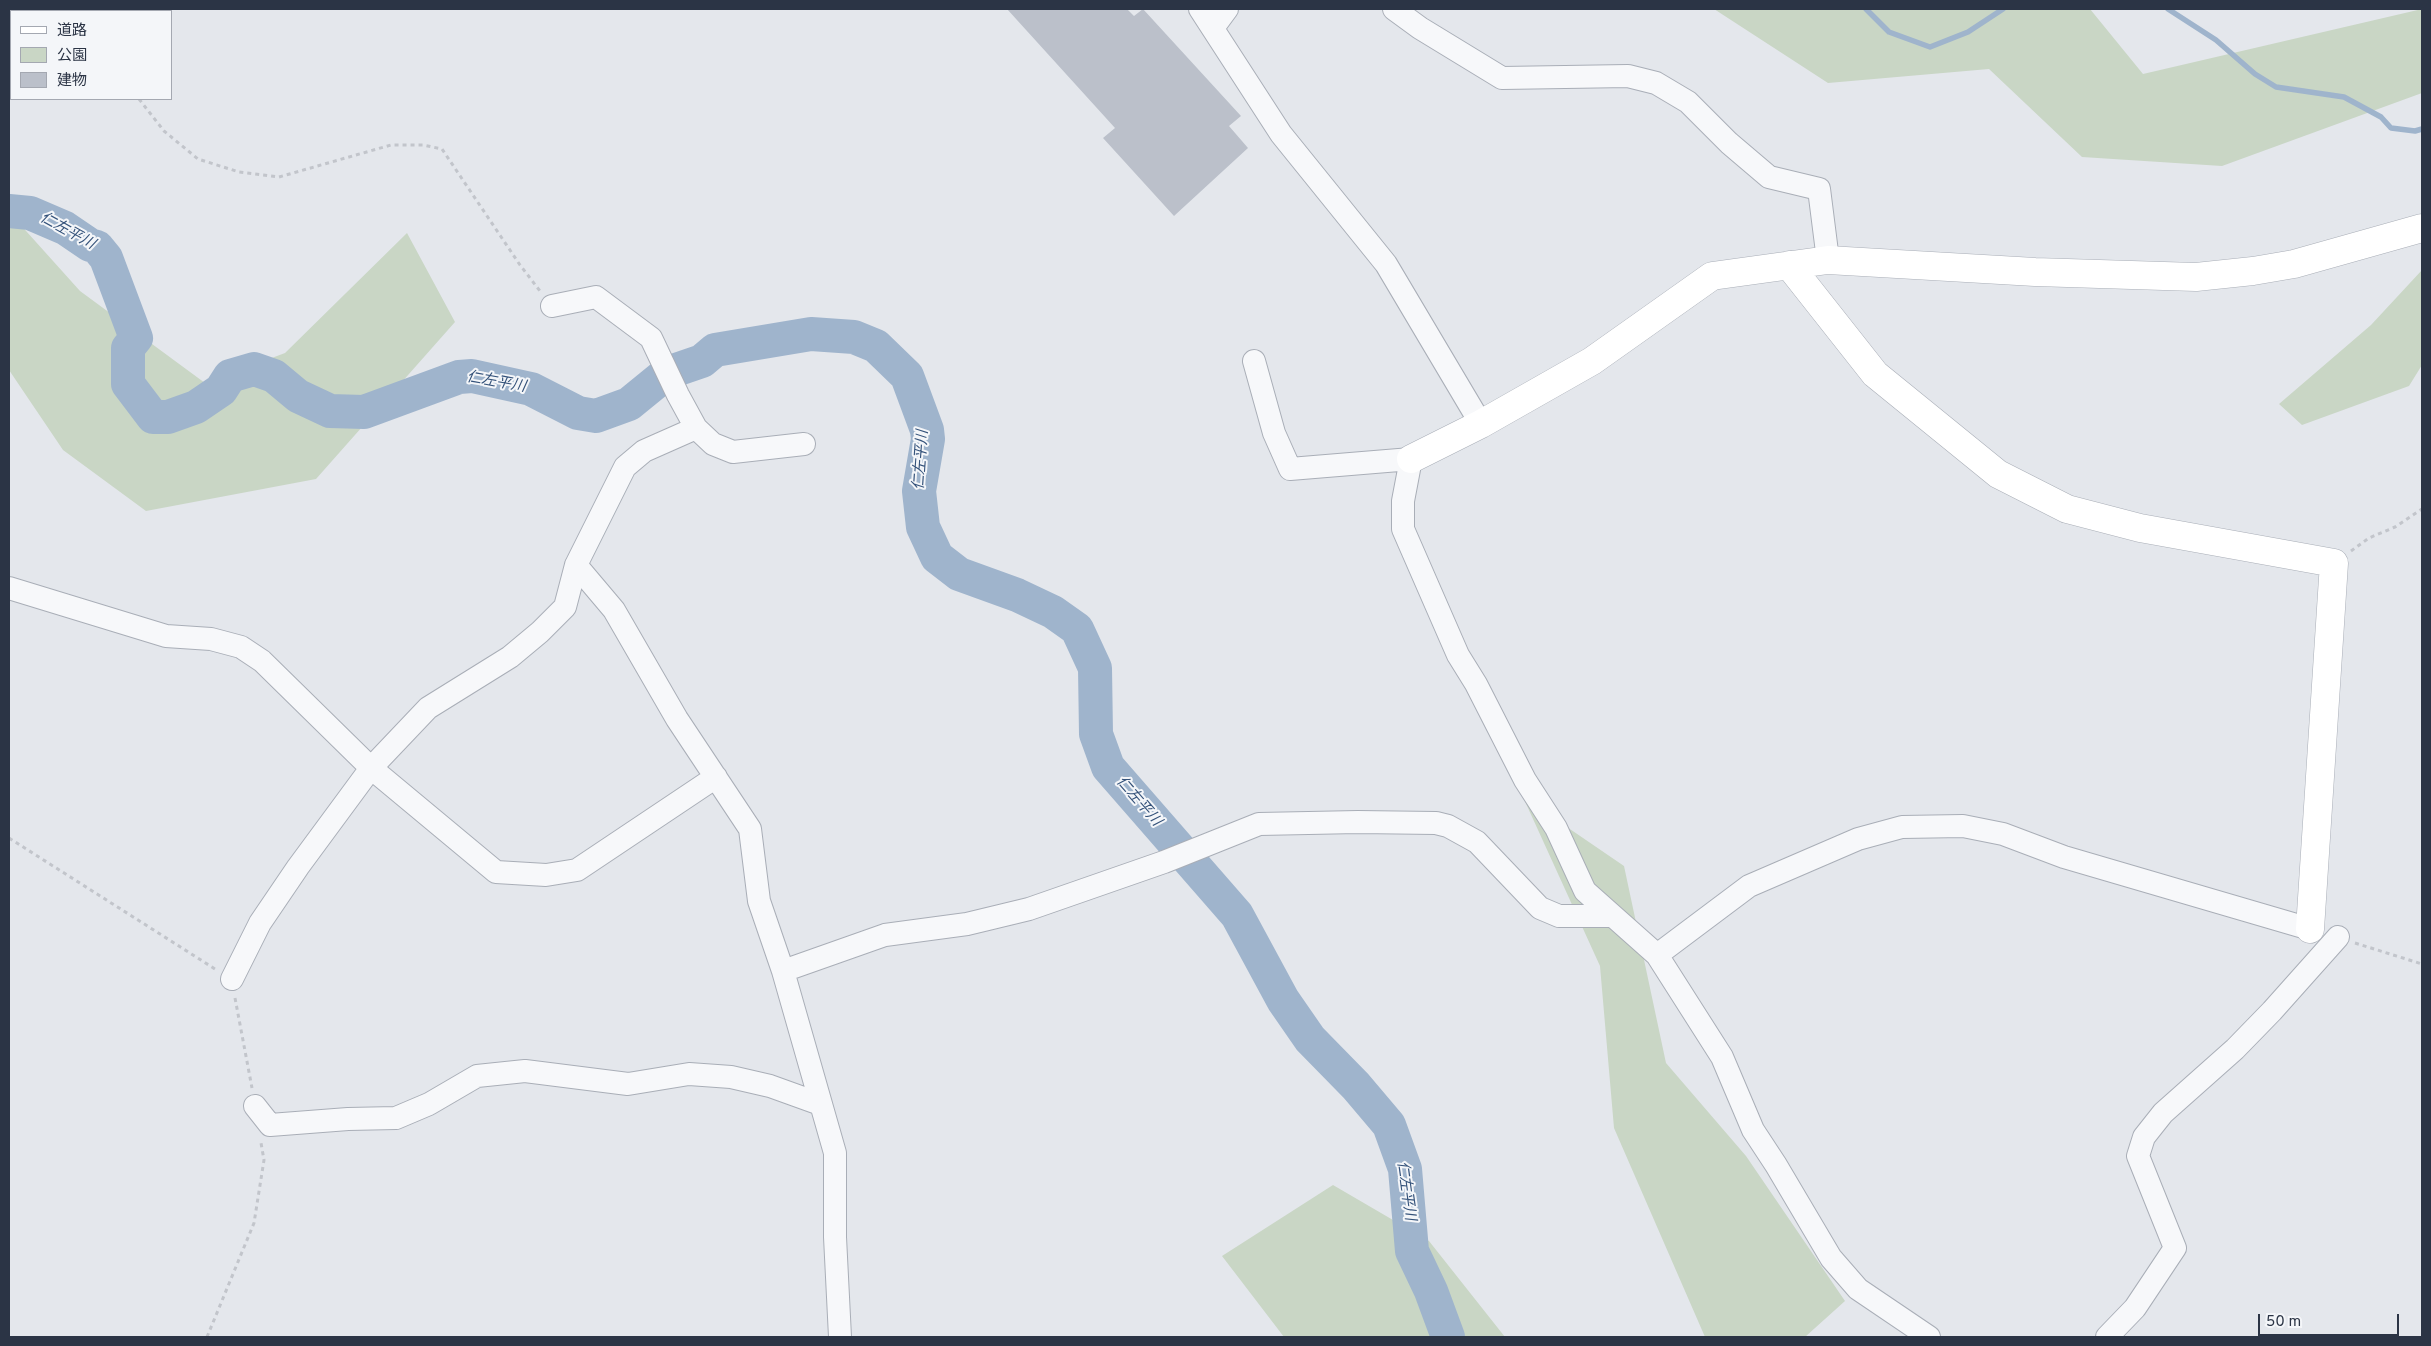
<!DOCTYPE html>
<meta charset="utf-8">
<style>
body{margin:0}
#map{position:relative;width:2431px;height:1346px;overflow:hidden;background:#e4e7ec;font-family:Overpass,"Noto Sans JP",sans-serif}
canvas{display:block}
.frame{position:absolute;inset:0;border:10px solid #2b3445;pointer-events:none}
.legend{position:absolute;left:10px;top:10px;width:162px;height:90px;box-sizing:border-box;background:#f4f6f9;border:1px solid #a4a8b1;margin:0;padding:6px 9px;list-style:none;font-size:15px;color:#2b3445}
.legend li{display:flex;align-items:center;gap:10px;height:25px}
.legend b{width:25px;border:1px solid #a4a8b1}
.scale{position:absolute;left:2258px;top:1314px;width:141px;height:22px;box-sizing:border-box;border:2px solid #2b3445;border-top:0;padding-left:6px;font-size:15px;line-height:18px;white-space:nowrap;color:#2b3445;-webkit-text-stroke:4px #f4f6f9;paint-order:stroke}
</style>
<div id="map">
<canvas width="2431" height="1346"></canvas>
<div class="frame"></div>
<ul class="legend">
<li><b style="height:6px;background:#fff"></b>道路</li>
<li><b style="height:14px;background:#c9d6c5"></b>公園</li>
<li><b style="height:14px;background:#bbc0ca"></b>建物</li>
</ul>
<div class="scale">50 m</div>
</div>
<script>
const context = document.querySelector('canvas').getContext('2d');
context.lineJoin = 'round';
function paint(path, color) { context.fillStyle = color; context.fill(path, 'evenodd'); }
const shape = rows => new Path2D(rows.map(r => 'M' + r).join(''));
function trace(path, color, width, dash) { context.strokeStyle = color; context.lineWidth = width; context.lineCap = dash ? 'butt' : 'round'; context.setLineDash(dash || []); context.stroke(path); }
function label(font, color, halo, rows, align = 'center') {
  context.font = font + ' Overpass,"Noto Sans JP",sans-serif'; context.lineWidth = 4; context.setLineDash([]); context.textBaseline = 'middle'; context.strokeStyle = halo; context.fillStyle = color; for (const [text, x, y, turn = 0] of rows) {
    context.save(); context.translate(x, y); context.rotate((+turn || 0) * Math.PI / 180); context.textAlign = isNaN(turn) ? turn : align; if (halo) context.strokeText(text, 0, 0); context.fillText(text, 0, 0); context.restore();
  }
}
paint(shape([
 [1714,9,2090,9,2143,74,2422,9,2422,93,2222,166,2082,157,1989,69,1828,83],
 [9,212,80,291,205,383,285,353,407,233,455,322,316,479,146,511,63,450,9,370],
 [2422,270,2422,365,2409,386,2302,425,2279,404,2371,325],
 [1523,797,1624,866,1666,1063,1746,1156,1845,1301,1805,1337,1705,1337,1614,1128,1600,966],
 [1333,1185,1429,1241,1505,1337,1284,1337,1222,1256]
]), '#c9d6c5');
trace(shape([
 [1866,9,1889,32,1930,47,1968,32,2003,9],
 [2168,9,2216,40,2255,74,2276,87,2344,97,2381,117,2391,128,2415,131,2422,129]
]), '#9fb4cc', 5.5);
trace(shape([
 [9,211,30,213,65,228,90,245,97,247,106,258,136,338,128,348,128,384,153,417,168,417,196,407,221,390,230,376,254,369,274,376,298,396,330,411,364,412,459,377,472,376,531,389,578,413,596,416,629,404,667,373,702,361,715,350,811,334,854,337,876,346,907,376,927,430,928,439,919,491,923,527,937,557,959,574,1017,595,1053,612,1077,629,1095,668,1096,734,1108,767,1237,915,1283,1000,1310,1039,1356,1086,1389,1125,1405,1169,1412,1251,1431,1291,1448,1337]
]), '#9fb4cc', 34);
paint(shape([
 [1007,9,1127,9,1134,16,1143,9,1241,116,1229,126,1248,148,1174,216,1103,138,1115,128]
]), '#bbc0ca');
const street = shape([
 [1200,9,1281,134,1386,264,1481,424],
 [1394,9,1420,28,1502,78,1628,76,1656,83,1688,102,1729,143,1769,177,1819,189,1828,260],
 [1213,28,1227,9],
 [1254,361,1274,433,1290,469,1411,459,1403,501,1403,529,1458,655,1476,684,1525,780,1556,828,1585,891,1657,955,1722,1057,1753,1130,1776,1165,1831,1258,1858,1289,1929,1337],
 [696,428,713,444,733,452,804,444],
 [576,565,614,610,677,719,750,829,759,901,783,971,835,1153,835,1237,840,1337],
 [9,588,166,636,211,639,241,647,262,661,371,768,496,872,546,875,577,870,716,777],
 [1657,955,1749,886,1858,839,1902,827,1963,826,2003,834,2064,857,2310,929],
 [783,971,885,935,967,924,1029,909,1164,862,1259,824,1358,822,1436,823,1448,826,1477,842,1540,908,1559,916,1611,916],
 [232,979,260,923,298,867,371,768,428,708,510,657,540,632,565,607,576,565,625,467,644,451,696,428,678,395,651,338,596,297,552,306],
 [255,1106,270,1125,348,1119,396,1118,429,1104,477,1076,525,1071,628,1084,689,1074,731,1077,770,1086,820,1104],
 [2107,1337,2135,1308,2175,1248,2138,1156,2144,1137,2163,1113,2235,1049,2272,1011,2338,937]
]);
const secondary = shape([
 [1789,265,1875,374,1998,474,2067,509,2140,528,2334,563,2310,929],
 [1411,459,1481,424,1592,361,1712,276,1828,260,2035,272,2196,277,2253,271,2294,264,2422,228]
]);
trace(street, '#a9aeb7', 24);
trace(secondary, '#a9aeb7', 29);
trace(shape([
 [81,9,85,11],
 [139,99,164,131,198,159,239,172,279,177,391,145,423,145,442,149,520,265,540,291],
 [2351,551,2369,538,2395,527,2422,509],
 [9,838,215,969],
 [2355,943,2422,964],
 [235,998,252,1088],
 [207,1337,254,1223,264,1160,261,1143]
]), '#c2c5cb', 3, [4, 4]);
trace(street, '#f7f8fa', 22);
trace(secondary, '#fff', 28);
label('italic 15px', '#34527a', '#f4f6f9', [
 ["仁左平川",67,232,29],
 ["仁左平川",496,383,10],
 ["仁左平川",922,460,-86],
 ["仁左平川",1138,802,49],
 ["仁左平川",1405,1191,82]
]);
</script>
